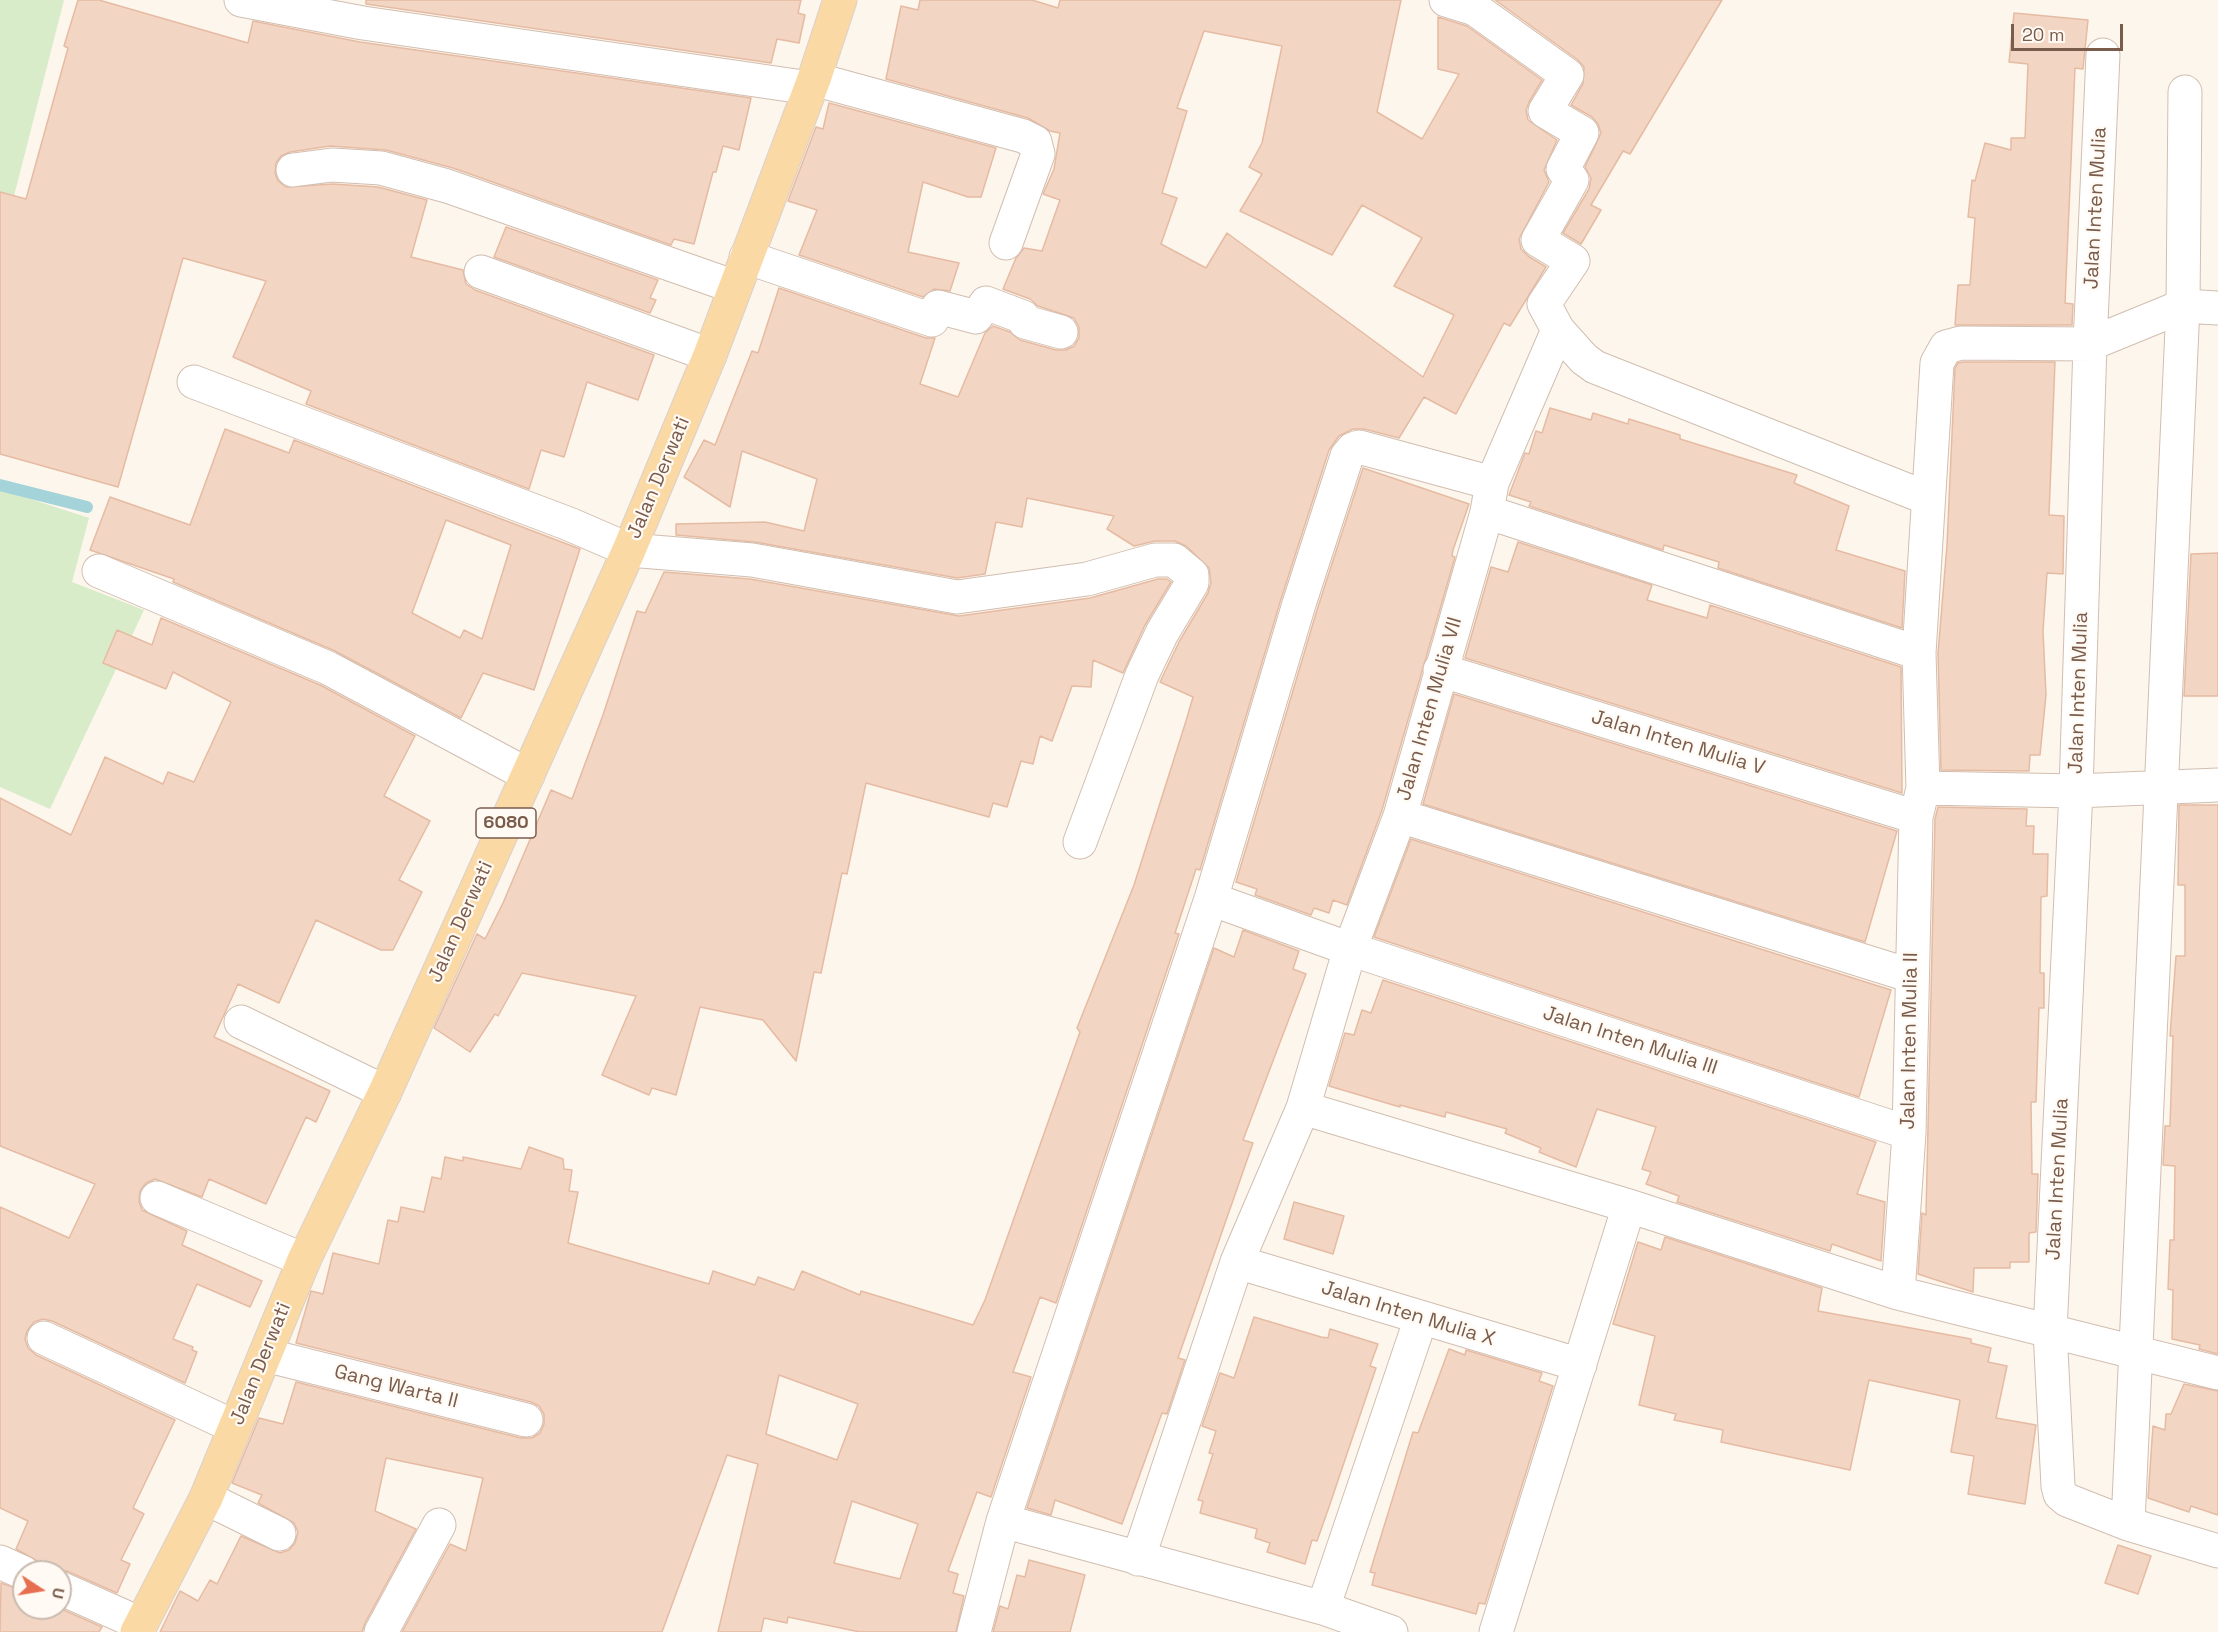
<!DOCTYPE html>
<style>
body{margin:0}
#map{position:relative;width:2218px;height:1632px;overflow:hidden;background:#fdf6ec;font-family:"Space Grotesk",sans-serif}
canvas{display:block}
.north{position:absolute;left:12px;top:1560px;width:60px;height:60px;box-sizing:border-box;background:#fffaf3;border:2px solid #cabbb1;border-radius:50%;rotate:102deg;font-size:16px;font-weight:700;line-height:24px;text-align:center;color:#7a5c4d}
.north::after{content:'';display:block;margin:auto;width:21px;height:27px;background:#e76f51;clip-path:polygon(50% 0,100% 100%,50% 72%,0 100%)}
.scale{position:absolute;left:2011px;top:24px;width:112px;height:27px;box-sizing:border-box;border:3px solid #7a5c4d;border-top:0;padding-left:8px;font-size:18px;line-height:21px;white-space:nowrap;color:#7a5c4d;-webkit-text-stroke:4px #fffaf3;paint-order:stroke}
</style>
<div id="map">
<canvas width="2218" height="1632"></canvas>
<div class="north">U</div>
<div class="scale">20 m</div>
</div>
<script>
const context = document.querySelector('canvas').getContext('2d');
context.lineJoin = 'round';
function paint(path, color) { context.fillStyle = color; context.fill(path, 'evenodd'); }
const shape = rows => new Path2D(rows.map(r => 'M' + r).join(''));
function trace(path, color, width, dash) { context.strokeStyle = color; context.lineWidth = width; context.lineCap = dash ? 'butt' : 'round'; context.setLineDash(dash || []); context.stroke(path); }
function label(font, color, halo, rows, align = 'center') {
  context.font = font + ' "Space Grotesk",sans-serif'; context.lineWidth = 4.5; context.setLineDash([]); context.textBaseline = 'middle'; context.strokeStyle = halo; context.fillStyle = color; for (const [text, x, y, turn = 0] of rows) {
    context.save(); context.translate(x, y); context.rotate((+turn || 0) * Math.PI / 180); context.textAlign = isNaN(turn) ? turn : align; if (halo) context.strokeText(text, 0, 0); context.fillText(text, 0, 0); context.restore();
  }
}
paint(shape([
 [0,0,64,0,0,251],
 [0,489,89,518,72,582,144,610,50,809,0,787]
]), '#d8ecc9');
trace(shape([
 [0,485,87,507]
]), '#a5d3da', 12);
const building = shape([
 [78,0,99,0,248,43,253,21,360,42,751,98,739,150,723,146,716,172,713,172,694,244,674,239,671,245,453,168,386,150,330,146,290,152,281,156,276,163,275,173,278,181,286,187,333,184,378,187,427,200,411,257,463,270,466,284,475,290,654,355,638,400,587,382,564,457,541,450,529,489,306,404,311,391,233,357,266,281,183,258,118,487,0,454,0,192,26,199,68,48,64,46,78,0],
 [366,0,801,0,798,13,805,15,799,43,777,39,771,63,366,4,366,0],
 [920,0,1032,0,1058,8,1060,0,1401,0,1377,112,1422,139,1459,74,1438,69,1438,17,1467,26,1542,80,1529,102,1526,110,1528,120,1557,140,1544,170,1549,182,1519,239,1521,249,1528,256,1546,267,1510,326,1504,323,1456,414,1424,397,1399,438,1364,429,1353,429,1339,436,1329,450,1281,599,1200,870,1196,869,1175,933,1179,934,1056,1303,1040,1297,1013,1372,1031,1377,991,1497,977,1492,948,1571,958,1574,953,1593,964,1596,956,1632,860,1632,788,1617,787,1623,764,1618,761,1632,718,1632,758,1464,727,1455,662,1632,402,1632,450,1544,466,1551,483,1478,386,1458,375,1511,416,1529,365,1623,362,1632,160,1632,180,1591,198,1601,210,1580,217,1584,241,1536,280,1553,289,1550,295,1543,298,1532,294,1523,258,1503,262,1495,232,1483,259,1418,283,1424,296,1382,521,1438,532,1438,540,1433,544,1424,544,1414,539,1406,531,1402,296,1343,311,1291,323,1294,333,1253,379,1264,388,1220,398,1222,401,1207,424,1212,432,1177,441,1179,445,1157,463,1161,463,1157,521,1169,529,1147,563,1159,564,1169,572,1170,569,1191,578,1192,568,1243,709,1284,713,1271,755,1285,758,1277,794,1290,802,1271,860,1295,861,1291,973,1325,985,1300,1080,1032,1077,1028,1134,885,1186,721,1193,697,1160,682,1179,642,1208,593,1211,583,1209,568,1186,546,1175,541,1155,541,1134,546,1107,529,1114,516,1027,498,1022,527,996,522,985,574,957,578,755,542,676,535,676,524,765,522,804,531,817,479,742,451,730,507,684,477,704,440,715,445,752,351,758,353,779,288,926,338,935,338,920,384,958,397,985,333,993,326,1010,332,1020,340,1056,350,1066,350,1074,346,1079,338,1079,327,1074,318,1038,306,1030,299,1003,289,1016,258,1024,248,1042,251,1060,200,1043,194,1054,169,1060,133,1050,131,1028,118,886,79,901,6,918,10,920,0],
 [1204,31,1282,46,1262,143,1249,167,1262,174,1240,211,1332,255,1362,205,1422,238,1394,286,1454,315,1423,377,1227,233,1206,268,1161,244,1177,198,1162,193,1187,111,1177,108,1204,31],
 [779,1375,858,1404,837,1460,766,1434,779,1375],
 [852,1501,918,1524,900,1579,834,1563,852,1501],
 [1495,0,1722,0,1630,154,1623,151,1591,205,1601,210,1581,244,1563,233,1589,189,1591,178,1585,167,1601,133,1598,124,1592,117,1571,105,1583,84,1584,67,1578,60,1495,0],
 [2014,13,2088,20,2083,69,2075,68,2065,303,2073,304,2072,325,1955,325,1958,285,1970,285,1975,218,1968,217,1972,180,1975,181,1985,143,2011,150,2011,138,2025,138,2028,64,2009,62,2014,13],
 [829,103,996,148,981,197,968,197,923,182,908,252,959,263,950,291,934,289,923,297,799,255,817,210,788,201,816,127,823,129,829,103],
 [506,227,658,280,650,298,656,300,650,313,494,257,506,227],
 [1963,362,2055,362,2049,515,2064,516,2063,574,2047,573,2043,631,2046,695,2040,755,2030,755,2029,771,1941,770,1938,653,1947,545,1955,368,1958,363,1963,362],
 [1550,408,1591,420,1593,413,1628,424,1629,419,1680,435,1680,439,1797,475,1794,483,1849,506,1836,550,1905,571,1902,628,1718,568,1719,562,1664,545,1663,550,1529,506,1531,502,1509,495,1525,453,1529,454,1536,431,1542,433,1550,408],
 [225,429,289,453,294,440,580,549,534,690,483,673,461,718,335,651,173,582,174,579,90,550,110,497,190,525,225,429],
 [446,520,511,545,482,639,464,630,460,638,412,613,446,520],
 [1363,468,1469,504,1453,550,1452,556,1455,557,1382,810,1347,905,1333,900,1329,913,1314,908,1311,915,1255,895,1257,889,1236,882,1317,610,1363,468],
 [1518,542,1652,585,1647,600,1707,618,1710,605,1901,667,1902,793,1465,658,1491,567,1508,572,1518,542],
 [2218,553,2218,696,2184,696,2191,554,2218,553],
 [664,572,750,579,959,616,1090,598,1158,579,1167,579,1171,582,1145,625,1123,673,1093,660,1091,687,1072,686,1052,741,1040,736,1033,764,1021,761,1007,807,993,803,989,817,866,783,847,874,842,873,821,973,814,972,796,1061,763,1020,700,1007,676,1095,652,1088,649,1095,602,1075,636,996,522,973,498,1016,495,1014,470,1052,434,1028,477,934,485,939,503,903,551,790,572,799,603,715,637,611,645,613,664,572],
 [161,618,320,685,415,736,384,796,430,821,399,880,422,892,393,950,381,950,316,920,279,1003,238,984,214,1037,330,1091,316,1122,306,1117,266,1204,209,1179,202,1197,155,1179,146,1183,140,1191,139,1201,142,1210,187,1231,182,1245,262,1281,250,1307,197,1284,173,1339,193,1347,192,1350,197,1352,185,1383,52,1321,43,1319,34,1322,27,1331,25,1339,28,1348,36,1355,175,1420,133,1508,144,1514,121,1560,130,1564,117,1593,67,1571,43,1572,39,1562,16,1549,28,1521,0,1508,0,1207,69,1238,95,1184,0,1146,0,798,71,835,105,757,163,784,168,772,194,782,231,702,173,672,166,689,103,663,117,630,152,645,161,618],
 [1454,694,1897,831,1865,942,1423,804,1454,694],
 [2179,805,2218,805,2218,1354,2199,1349,2200,1345,2172,1339,2173,1290,2168,1289,2170,1240,2174,1240,2175,1166,2163,1165,2165,1126,2170,1126,2173,1036,2170,1036,2176,956,2185,956,2185,885,2178,885,2179,805],
 [1938,807,2027,809,2026,826,2034,826,2033,854,2048,854,2047,896,2041,897,2040,973,2044,973,2044,1008,2039,1008,2036,1102,2031,1102,2032,1174,2038,1174,2036,1232,2029,1233,2029,1262,2010,1262,2010,1268,1974,1268,1973,1292,1918,1274,1922,1213,1926,1215,1935,819,1938,807],
 [1411,839,1891,990,1859,1097,1374,937,1411,839],
 [1243,930,1299,951,1293,969,1306,974,1243,1140,1253,1143,1178,1358,1185,1360,1167,1414,1162,1413,1122,1524,1055,1500,1051,1515,1027,1508,1214,948,1234,957,1243,930],
 [1383,980,1876,1142,1857,1194,1885,1202,1881,1261,1832,1244,1830,1251,1677,1202,1679,1196,1646,1184,1651,1172,1642,1169,1656,1127,1597,1109,1576,1167,1539,1152,1541,1148,1505,1133,1507,1129,1446,1112,1445,1117,1400,1105,1400,1107,1329,1086,1345,1033,1354,1035,1362,1010,1371,1013,1383,980],
 [1294,1202,1344,1216,1333,1254,1284,1239,1294,1202],
 [1665,1237,1822,1288,1818,1311,1971,1339,1971,1343,1991,1348,1988,1362,2007,1366,1996,1418,2036,1425,2025,1504,1968,1494,1974,1456,1951,1452,1960,1400,1869,1380,1850,1470,1721,1442,1723,1430,1674,1420,1676,1414,1639,1405,1655,1336,1613,1324,1638,1242,1661,1250,1665,1237],
 [1254,1317,1321,1337,1328,1338,1330,1329,1378,1344,1370,1366,1376,1368,1329,1507,1317,1541,1312,1540,1305,1564,1267,1552,1270,1543,1255,1538,1257,1529,1200,1513,1203,1501,1198,1500,1213,1454,1209,1453,1216,1431,1202,1426,1220,1373,1234,1378,1254,1317],
 [1449,1349,1465,1355,1466,1350,1542,1373,1539,1381,1553,1386,1485,1604,1479,1603,1476,1614,1372,1585,1375,1573,1370,1572,1413,1432,1418,1433,1449,1349],
 [2184,1384,2218,1391,2218,1515,2191,1506,2189,1512,2148,1498,2153,1426,2165,1430,2166,1414,2171,1414,2184,1384],
 [2118,1545,2151,1556,2138,1594,2105,1583,2118,1545],
 [1029,1560,1085,1575,1070,1632,993,1632,1000,1606,1008,1609,1017,1575,1025,1577,1029,1560],
 [1,1583,24,1591,24,1608,59,1608,102,1627,99,1632,0,1632,1,1583]
]);
paint(building, '#f3d5c3');
trace(building, '#e6bba3', 1.5);
const minor = shape([
 [241,0,363,23,810,88],
 [1446,0,1475,9,1567,75,1545,111,1582,133,1563,169,1572,180,1538,240,1573,261,1544,304,1558,330,1584,359,1595,367,1927,498],
 [814,79,1023,136,1035,142,1038,154,1006,243],
 [293,170,332,165,381,168,447,186,735,287],
 [746,257,932,320,938,307,976,317,986,303,1023,317,1025,322,1061,332],
 [481,272,710,355],
 [2218,308,2183,306,2090,344,1961,343,1946,347,1937,363,1919,653,1923,788,2076,791,2218,785],
 [1558,330,1492,483,1487,512,1400,816,1350,949,1303,1108,1629,1206,1898,1293,2050,1331,2076,791,2090,344,2103,55],
 [194,382,569,524,629,550,752,560,957,597,1087,579,1155,560,1174,560,1192,575,1192,583,1162,633,1142,675,1080,842],
 [1487,512,1919,653],
 [99,571,328,668,528,775],
 [1440,670,1916,817],
 [1400,816,1912,976],
 [1211,899,1350,949,1909,1133],
 [241,1022,385,1092],
 [157,1198,304,1260],
 [1237,1262,1580,1365],
 [1898,1293,1909,1133,1916,817,1923,788],
 [44,1338,235,1427],
 [265,1355,526,1420],
 [2218,1373,2050,1331,2058,1486,2060,1494,2067,1500,2128,1524,2218,1551],
 [206,1498,279,1534],
 [1003,1521,1323,1608,1391,1632],
 [2128,1524,2183,306,2185,92],
 [1138,1559,1237,1262,1303,1108],
 [0,1562,24,1573],
 [60,1588,141,1624],
 [1323,1608,1421,1318],
 [381,1632,439,1525],
 [974,1632,1003,1521,1211,899,1299,604,1347,456,1353,449,1359,447,1492,483],
 [1496,1632,1629,1206]
]);
const major = shape([
 [137,1632,206,1498,304,1260,385,1092,629,550,710,355,814,79,840,0]
]);
trace(minor, '#d1beb0', 35);
trace(major, '#dad1cd', 35);
trace(minor, '#fff', 33);
trace(major, '#fbd9a5', 33);
for (const [x, y, w] of [
 [506,823,60]
]) { const box = new Path2D(); box.roundRect(x - w / 2, y - 15, w, 30, 4.5); context.fillStyle = '#fffaf3'; context.fill(box); trace(box, '#7a5c4d', 1.5); }
label('bold 18px', '#7a5c4d', null, [
 ["6080",506,823]
]);
label('20px', '#7a5c4d', '#fffaf3', [
 ["Jalan Inten Mulia",2096,208,-87],
 ["Jalan Derwati",659,478,-67],
 ["Jalan Inten Mulia",2079,693,-88],
 ["Jalan Inten Mulia VII",1430,709,-74],
 ["Jalan Inten Mulia V",1678,743,17],
 ["Jalan Derwati",461,922,-66],
 ["Jalan Inten Mulia III",1630,1041,18],
 ["Jalan Inten Mulia II",1910,1041,-89],
 ["Jalan Inten Mulia",2058,1179,-87],
 ["Jalan Inten Mulia X",1408,1314,17],
 ["Jalan Derwati",261,1364,-68],
 ["Gang Warta II",396,1387,14]
]);
</script>
